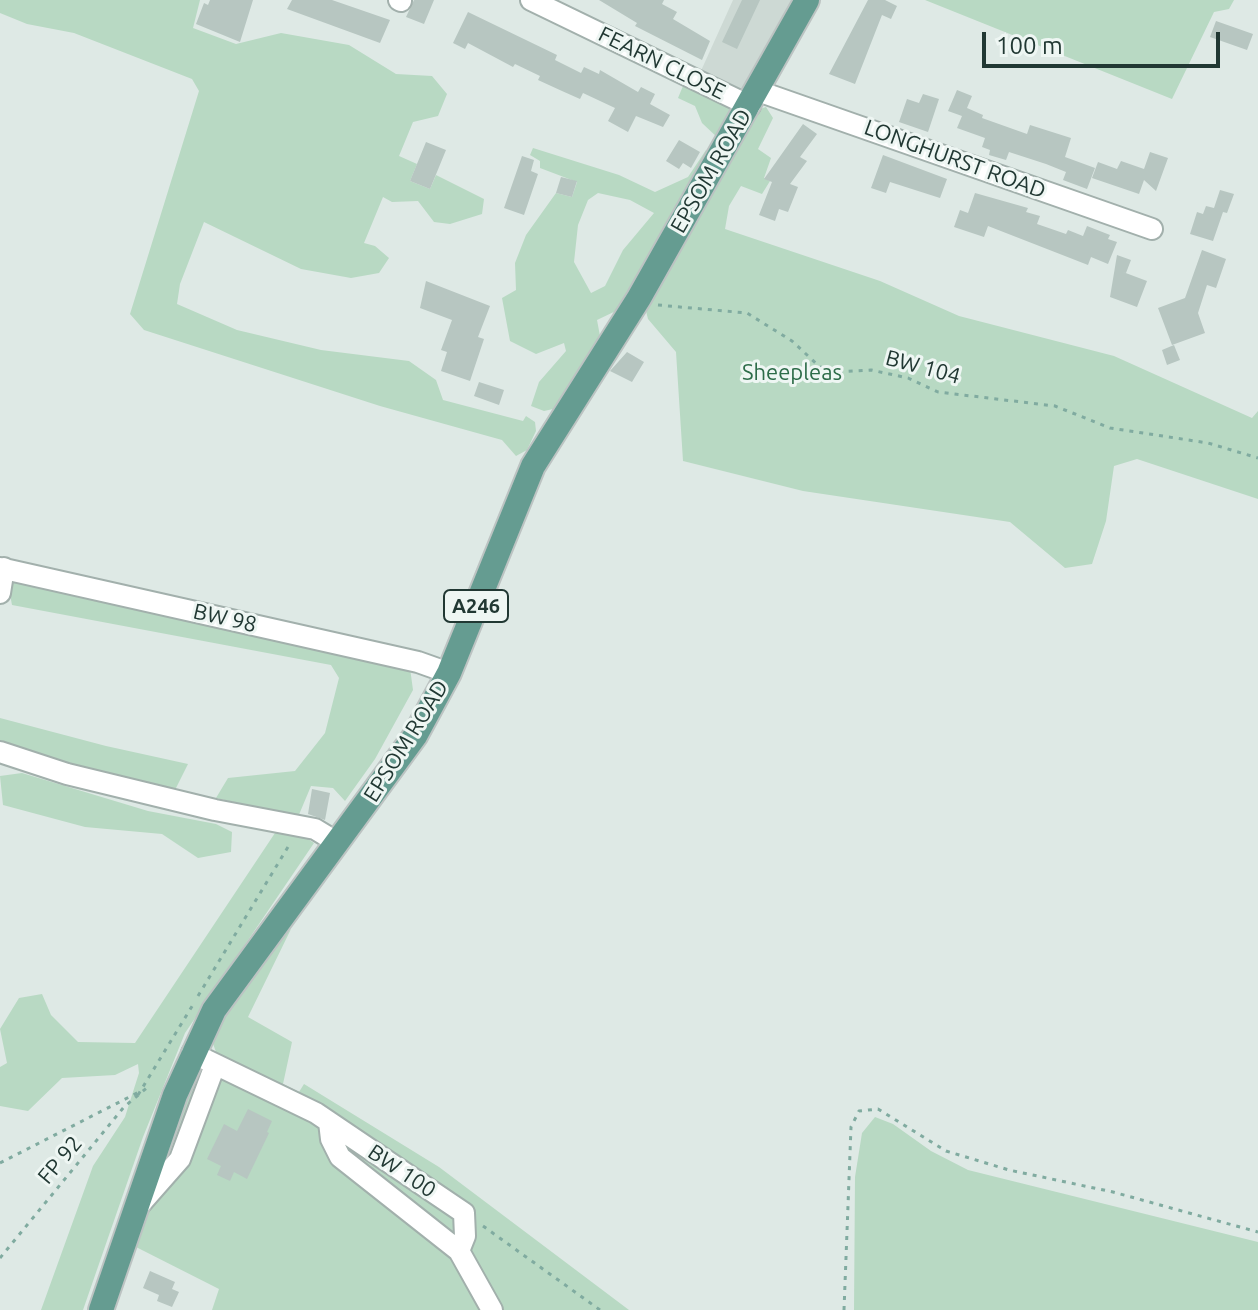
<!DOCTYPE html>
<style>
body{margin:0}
#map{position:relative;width:1258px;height:1310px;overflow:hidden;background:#dee9e5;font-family:Ubuntu,sans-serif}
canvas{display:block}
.scale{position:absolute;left:982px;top:32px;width:238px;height:36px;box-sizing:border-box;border:4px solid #213833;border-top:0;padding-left:10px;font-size:24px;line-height:28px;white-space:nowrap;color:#213833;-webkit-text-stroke:6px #eef6f3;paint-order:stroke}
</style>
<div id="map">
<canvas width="1258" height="1310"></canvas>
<div class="scale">100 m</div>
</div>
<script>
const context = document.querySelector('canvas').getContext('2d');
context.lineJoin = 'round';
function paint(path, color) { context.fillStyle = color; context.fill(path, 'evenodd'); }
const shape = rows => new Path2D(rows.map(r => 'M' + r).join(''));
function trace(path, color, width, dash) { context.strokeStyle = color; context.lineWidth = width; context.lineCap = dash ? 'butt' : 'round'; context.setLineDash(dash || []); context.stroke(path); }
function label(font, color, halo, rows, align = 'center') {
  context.font = font + ' Ubuntu,sans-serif'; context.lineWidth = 6; context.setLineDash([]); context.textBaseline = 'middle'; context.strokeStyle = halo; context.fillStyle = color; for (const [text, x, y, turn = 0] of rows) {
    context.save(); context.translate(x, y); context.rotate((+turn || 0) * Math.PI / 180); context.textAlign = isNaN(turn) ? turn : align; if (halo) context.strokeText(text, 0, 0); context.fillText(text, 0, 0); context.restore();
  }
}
paint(shape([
 [733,0,800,0,747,97,700,73]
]), '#cdd9d4');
paint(shape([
 [0,0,200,0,193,28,236,44,281,33,349,45,396,74,432,76,447,94,438,116,413,122,399,156,417,164,410,181,430,189,436,175,484,199,482,214,450,224,434,222,418,201,392,202,383,197,364,243,375,246,389,258,379,273,351,278,301,269,204,222,180,284,177,304,237,330,321,350,409,361,436,380,443,400,523,421,526,416,535,422,536,431,527,450,516,456,502,440,380,406,144,330,130,314,199,91,192,79,74,33,27,24,0,13],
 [925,0,1234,0,1229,9,1214,12,1172,99],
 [683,86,697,86,731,102,733,116,719,139,702,123,695,106,678,98],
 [766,107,773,118,758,149,771,158,764,178,770,181,762,194,741,186,729,206,725,229,880,281,959,316,1114,356,1252,418,1258,411,1258,499,1137,459,1114,466,1106,521,1092,564,1065,568,1010,522,803,491,683,461,676,352,648,319,645,307,756,110],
 [533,148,619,175,655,192,688,177,706,150,710,154,620,309,597,320,600,336,553,409,544,411,531,406,539,382,566,351,564,343,536,354,510,341,502,298,516,290,515,263,526,235,556,193,572,197,577,182,540,168,540,161,530,155],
 [598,193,630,200,654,213,623,250,605,286,591,293,574,262,578,225,588,200],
 [13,578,410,668,413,690,375,759,345,801,333,788,311,786,298,817,216,798,228,778,295,771,325,733,339,678,331,665,12,605,9,589],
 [0,718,106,746,188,764,174,792,89,773,0,746],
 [22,773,148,811,216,824,232,832,231,852,198,858,162,834,85,827,3,805,0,776],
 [277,830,303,836,314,843,185,1033,143,1137,83,1310,41,1310,93,1166,125,1117,139,1073,138,1064,115,1075,62,1078,28,1111,0,1106,0,1067,7,1063,0,1029,19,998,42,994,51,1015,78,1042,135,1043],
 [291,929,248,1017,292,1042,283,1084,299,1092,304,1084,439,1167,629,1310,212,1310,219,1289,136,1247,189,1082,202,1071,211,1094,228,1059,216,1052,212,1041,214,1031,258,964],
 [875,1117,893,1124,931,1151,968,1170,1258,1242,1258,1310,854,1310,855,1177,862,1133]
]), '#b8d9c3');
paint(shape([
 [210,0,253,0,240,42,196,24,204,3,208,5],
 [292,0,332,0,390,20,380,43,287,9],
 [414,0,434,0,424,24,406,17],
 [599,0,664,0,662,4,677,12,673,19,710,41,702,60,635,26,637,23],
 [742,0,760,0,737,49,722,42],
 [868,0,885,0,897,6,891,19,882,15,855,84,829,74],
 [468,12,557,55,555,60,581,73,584,67,599,74,600,70,638,92,641,87,655,94,650,104,670,115,663,127,636,116,628,132,608,121,615,108,583,93,580,99,562,91,538,80,540,76,515,64,513,67,468,43,465,49,453,43],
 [1216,21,1253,34,1247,50,1210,37],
 [957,90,972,96,967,108,983,115,982,118,1027,134,1030,125,1071,138,1065,157,1095,168,1087,189,1063,180,1066,172,1046,164,1009,152,1006,160,989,155,990,150,982,147,985,138,957,128,962,116,948,111],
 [923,94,939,99,928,132,899,122,907,99,919,103],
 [803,124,817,134,800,157,807,161,790,184,798,187,788,212,779,209,775,221,759,215,772,182,764,179],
 [679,140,700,152,691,168,683,163,679,169,666,161],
 [426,142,446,150,430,189,410,181],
 [1150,152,1168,158,1156,191,1144,180,1139,194,1092,178,1098,162,1117,169,1121,161,1144,169],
 [883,155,947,179,940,198,890,182,886,193,871,188],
 [522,156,534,160,531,171,538,174,524,215,504,208],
 [561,177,577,181,572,197,556,193],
 [1220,190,1234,194,1227,213,1223,212,1213,241,1190,234,1197,212,1203,214,1206,206,1214,208],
 [975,193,1028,208,1026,212,1040,216,1037,224,1066,234,1068,230,1083,236,1087,226,1110,235,1108,239,1117,242,1108,264,1091,257,1088,265,988,226,984,237,954,227,960,210,968,213],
 [1202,250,1226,259,1216,288,1207,285,1198,313,1205,333,1172,345,1158,308,1185,298],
 [1117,255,1131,260,1126,273,1123,272,1147,281,1137,307,1110,297],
 [426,281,490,306,478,337,484,339,470,381,441,371,447,352,441,350,452,320,420,308],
 [1174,345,1180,360,1167,365,1162,350],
 [627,352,644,362,632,382,610,371],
 [479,382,504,390,499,405,474,396],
 [312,789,330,793,325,820,308,814],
 [248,1109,272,1121,267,1132,269,1133,247,1179,234,1172,230,1181,217,1175,221,1166,207,1159,224,1124,237,1131],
 [150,1271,175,1282,172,1289,179,1292,172,1307,157,1301,159,1295,143,1288]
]), '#b7c6c1');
const minor = shape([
 [399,0,401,1],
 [531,0,750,106],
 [758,91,1152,229],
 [0,568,418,662,449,673],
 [0,593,4,568],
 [0,752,67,774,215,810,315,829,338,843],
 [192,1053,316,1113,464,1213,465,1236,459,1251,492,1310],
 [329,1122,331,1139,340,1157,459,1251],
 [136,1209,180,1159,215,1065]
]);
const major = shape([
 [101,1310,175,1095,214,1010,415,736,449,673,533,466,639,298,807,0]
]);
trace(minor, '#a2b0ac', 24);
trace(major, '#bcc3c2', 28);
trace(shape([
 [658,305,747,313,792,341,820,367,836,372,871,370,908,378,938,392,1055,406,1110,428,1208,443,1258,458],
 [198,996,291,842],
 [138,1095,194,1003],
 [0,1163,139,1092],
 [483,1226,600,1310],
 [0,1258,124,1107,149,1086],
 [844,1310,851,1127,859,1111,878,1109,946,1151,1009,1170,1113,1192,1258,1232]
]), '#80aba0', 3, [4, 6]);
trace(minor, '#fff', 20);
trace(major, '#659c91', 24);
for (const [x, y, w] of [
 [476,606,64]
]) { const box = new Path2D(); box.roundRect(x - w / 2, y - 16, w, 32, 6); context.fillStyle = '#eef6f3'; context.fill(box); trace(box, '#213833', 2); }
label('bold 20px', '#213833', null, [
 ["A246",476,606]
]);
label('22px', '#213833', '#eef6f3', [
 ["FEARN CLOSE",662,63,26],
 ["LONGHURST ROAD",955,159,20],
 ["EPSOM ROAD",711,171,-60],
 ["BW 104",923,367,15],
 ["BW 98",225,618,13],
 ["EPSOM ROAD",406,741,-58],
 ["FP 92",60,1160,-50],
 ["BW 100",402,1171,34]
]);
label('22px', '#2d6c49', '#eef6f3', [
 ["Sheepleas",792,373]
]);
</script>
